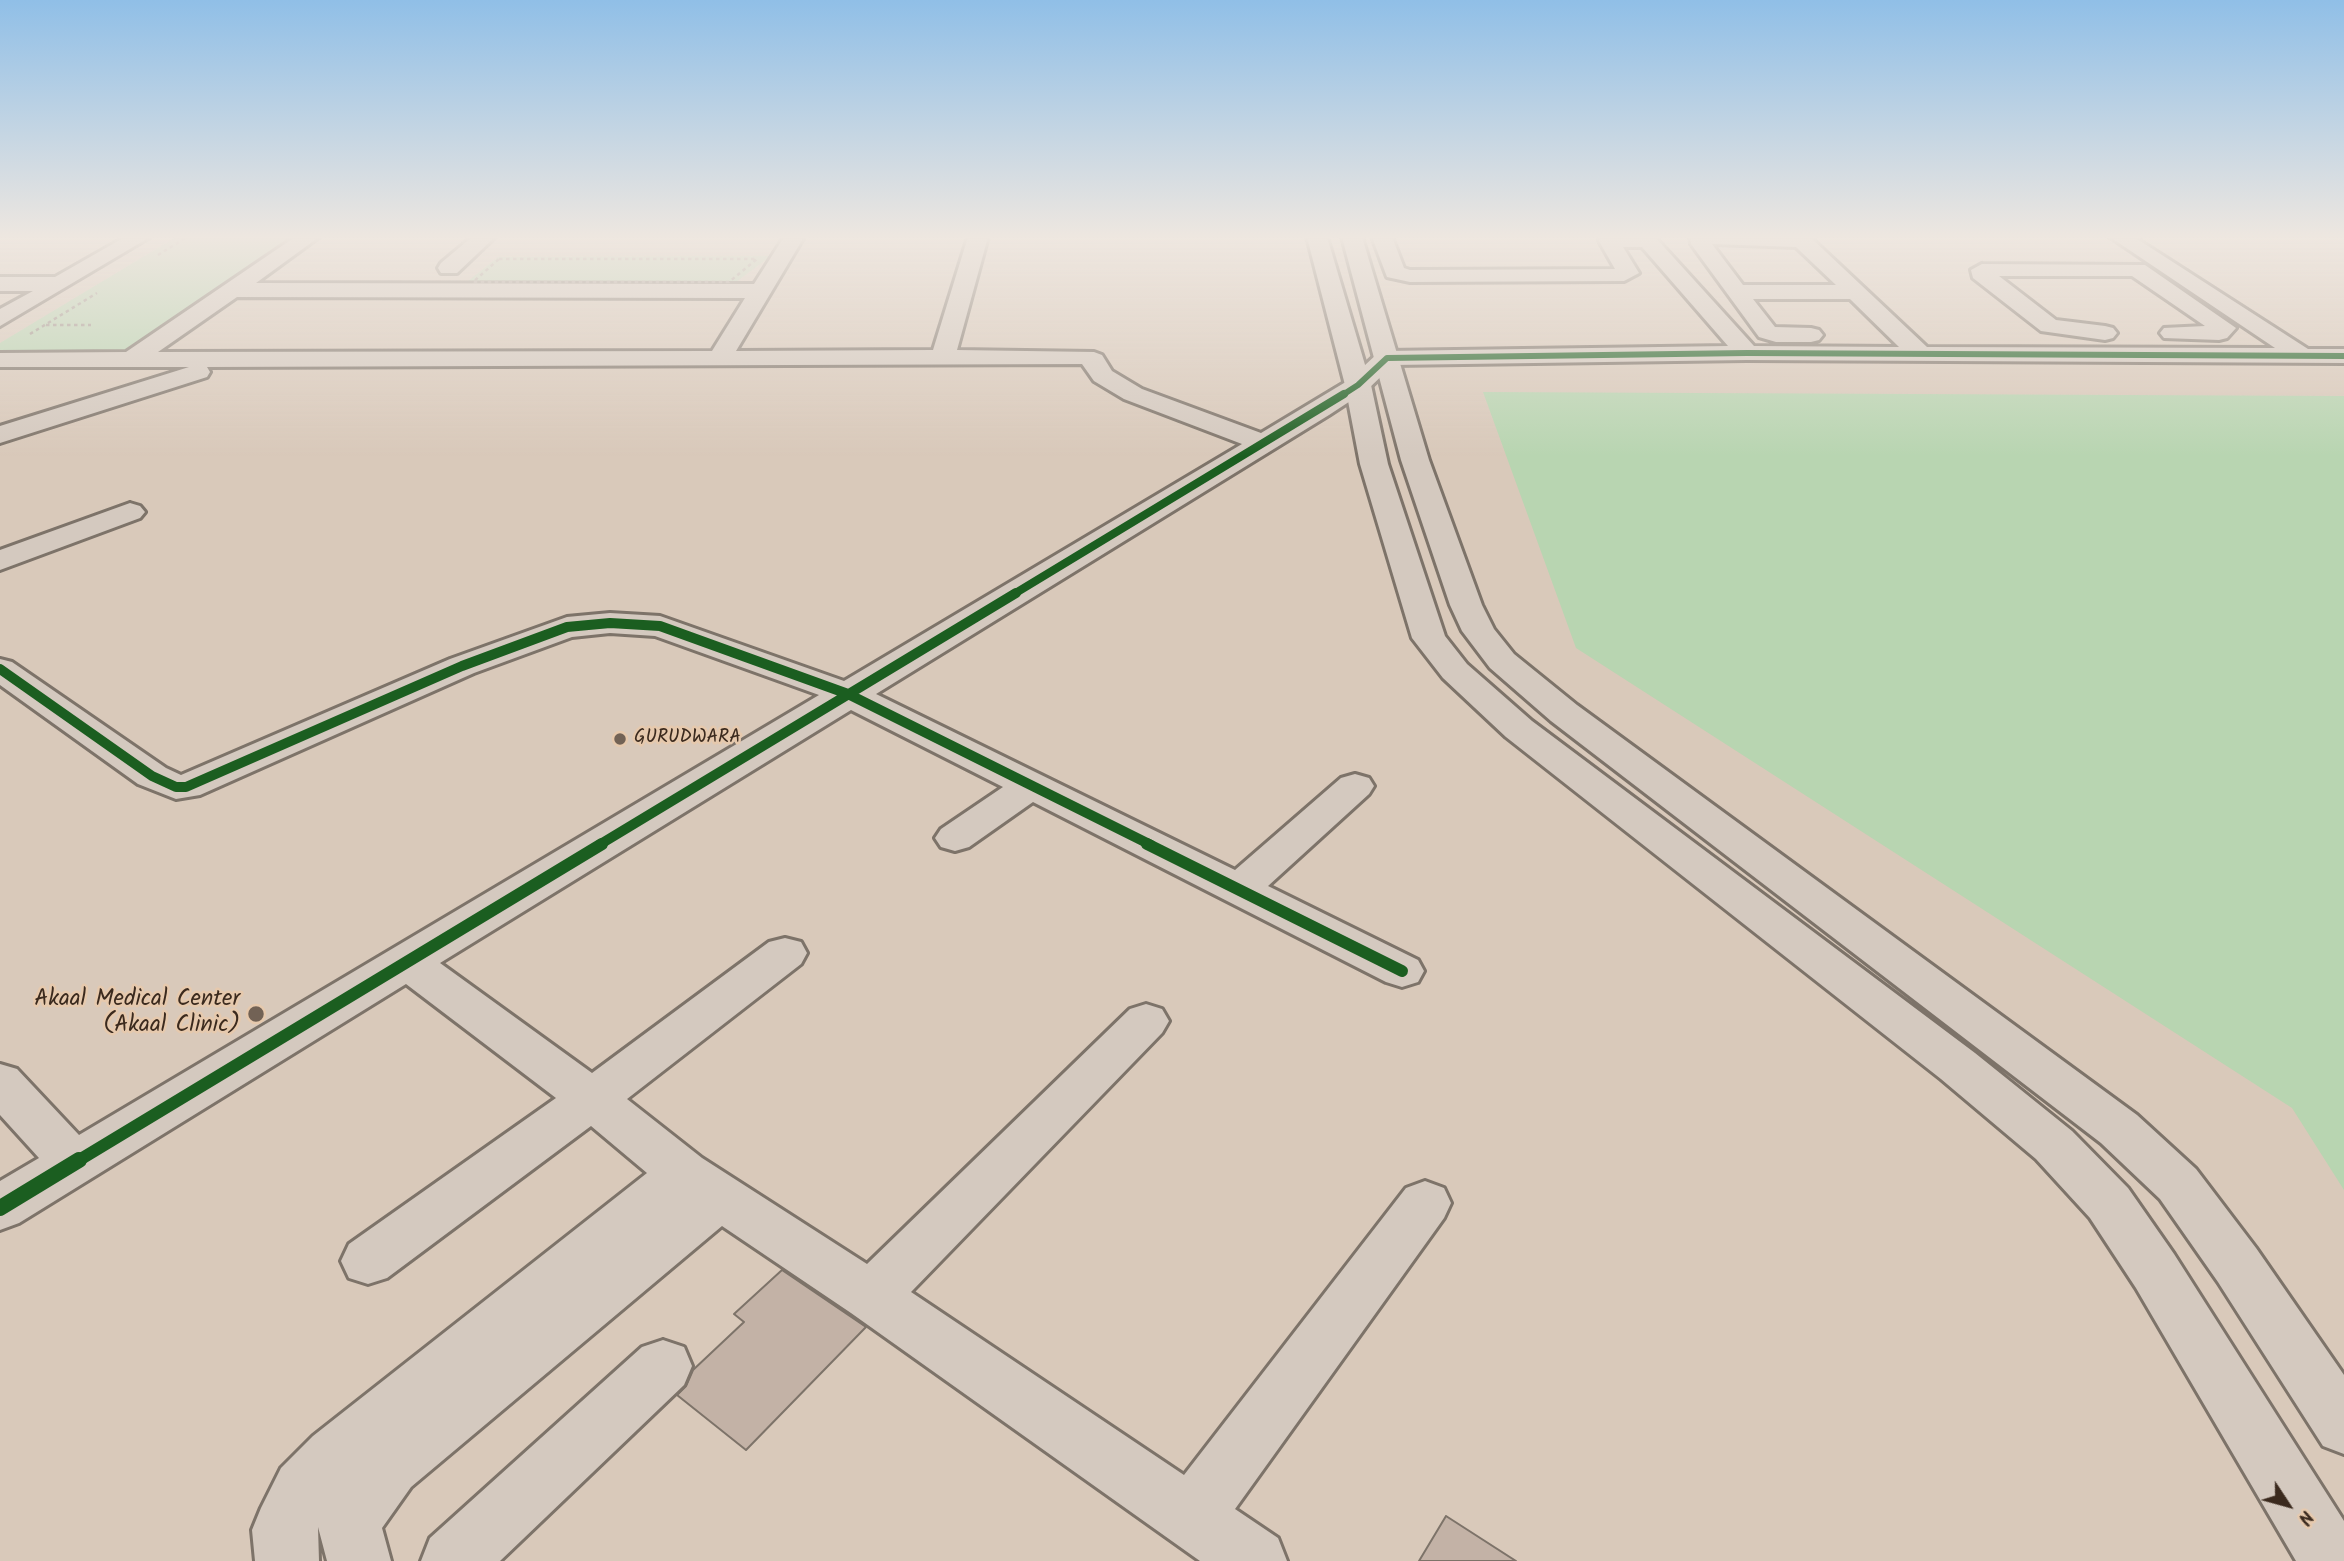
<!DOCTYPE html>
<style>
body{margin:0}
#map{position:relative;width:2344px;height:1561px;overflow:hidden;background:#d9c9ba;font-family:Kalam,sans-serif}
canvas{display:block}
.north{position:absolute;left:2253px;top:1470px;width:70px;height:70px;-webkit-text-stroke:5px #e6c9ad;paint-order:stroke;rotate:126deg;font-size:19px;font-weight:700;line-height:28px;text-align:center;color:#3b2a1e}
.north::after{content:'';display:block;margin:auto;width:24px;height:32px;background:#3b2a1e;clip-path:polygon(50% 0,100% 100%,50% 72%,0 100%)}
</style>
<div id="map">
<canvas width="2344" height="1561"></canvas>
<div class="north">N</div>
</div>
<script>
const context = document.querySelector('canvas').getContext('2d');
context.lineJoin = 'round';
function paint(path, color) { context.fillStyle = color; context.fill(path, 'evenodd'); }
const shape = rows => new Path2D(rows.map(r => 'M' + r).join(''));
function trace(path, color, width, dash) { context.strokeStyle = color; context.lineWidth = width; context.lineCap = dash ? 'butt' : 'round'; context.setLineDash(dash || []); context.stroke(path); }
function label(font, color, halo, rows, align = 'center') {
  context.font = font + ' Kalam,sans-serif'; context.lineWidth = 5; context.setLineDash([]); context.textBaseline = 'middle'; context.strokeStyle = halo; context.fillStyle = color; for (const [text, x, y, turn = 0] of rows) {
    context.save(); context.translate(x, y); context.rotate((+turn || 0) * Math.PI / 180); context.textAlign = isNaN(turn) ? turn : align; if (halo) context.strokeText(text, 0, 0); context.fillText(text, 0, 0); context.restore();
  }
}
paint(shape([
 [176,237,296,237,123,351,0,352,0,343],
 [771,256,732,285,463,285,498,257],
 [1483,392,2344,396,2344,1190,2292,1108,1576,648]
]), '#b8d5b1');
const building = shape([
 [782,1270,866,1327,746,1450,677,1395,686,1386,693,1370,744,1322,734,1314,782,1270],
 [1446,1516,1516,1561,1419,1561,1446,1516]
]);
paint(building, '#c3b2a6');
trace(building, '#7d7369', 2);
const minor = shape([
 [125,237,150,237,0,326,0,309,33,291,0,291,0,277,55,277,125,237],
 [295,237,319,237,256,283,754,284,784,237,804,237,736,351,933,350,968,237,988,237,957,350,1094,352,1102,355,1112,371,1142,389,1261,433,1349,380,1378,353,1387,351,1728,346,1642,247,1623,247,1639,273,1624,281,1410,282,1387,277,1372,237,1392,237,1404,268,1410,270,1615,269,1599,241,1601,237,1655,237,1754,346,1899,347,1850,299,1753,299,1775,327,1811,328,1819,330,1823,335,1819,340,1811,342,1776,342,1759,337,1691,244,1690,237,1810,237,1927,347,2275,348,2110,237,2134,237,2308,349,2344,349,2344,363,1747,360,1393,365,1367,390,1329,415,876,694,1235,870,1341,778,1355,774,1369,778,1374,786,1369,794,1268,886,1418,960,1424,971,1418,982,1402,987,1386,982,1033,802,969,847,955,851,941,847,935,838,941,829,1003,787,851,710,440,963,592,1073,769,942,785,938,801,942,807,953,801,964,627,1099,702,1158,867,1264,1130,1009,1146,1004,1162,1009,1169,1021,1162,1033,911,1292,1184,1475,1406,1188,1425,1181,1444,1188,1451,1203,1444,1218,1235,1509,1278,1538,1287,1561,1200,1561,851,1313,722,1226,411,1487,382,1528,391,1561,327,1561,318,1527,319,1561,255,1561,252,1530,261,1508,281,1468,313,1436,647,1173,591,1126,387,1278,368,1284,349,1278,341,1261,349,1244,556,1098,406,984,19,1223,0,1230,0,1181,39,1158,0,1115,0,1064,17,1069,79,1135,819,695,655,636,610,633,572,637,474,673,200,795,176,799,138,784,0,685,0,659,12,662,166,768,181,775,450,659,567,617,610,613,660,616,844,681,1242,444,1124,399,1094,381,1082,364,207,367,210,372,207,377,0,443,0,426,189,367,0,367,0,353,126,352,295,237],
 [1712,244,1796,247,1836,285,1743,285,1712,244],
 [237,297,745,298,712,351,158,352,237,297],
 [472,237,495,237,457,273,441,273,438,268,441,263,472,237],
 [1982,264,2145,265,2236,328,2227,338,2219,340,2164,338,2160,333,2164,328,2205,326,2132,276,1999,276,2056,320,2105,326,2113,328,2117,333,2113,338,2105,340,2041,331,1973,278,1971,270,1982,264],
 [130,503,140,506,145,512,140,518,0,570,0,550,130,503],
 [663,1340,684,1347,692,1366,684,1385,500,1561,421,1561,430,1538,642,1347,663,1340]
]);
const major = shape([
 [1307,237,1327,237,1371,385,1388,464,1445,636,1467,664,1532,721,1975,1053,2072,1131,2128,1188,2174,1254,2344,1521,2344,1561,2296,1561,2136,1288,2090,1218,2036,1159,1941,1079,1506,737,1443,678,1412,638,1360,464,1345,385,1307,237],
 [1342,237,1362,237,1429,460,1482,605,1494,629,1514,654,1577,705,2137,1115,2196,1169,2256,1248,2344,1375,2344,1454,2323,1446,2218,1282,2160,1199,2101,1143,1551,721,1490,668,1462,631,1450,605,1401,460,1342,237]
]);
trace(minor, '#7d7369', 6);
trace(major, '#7d7369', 6);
trace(shape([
 [158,255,187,237],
 [499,259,757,259,729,282,473,282,499,259],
 [46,325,91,325],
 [30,334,97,293]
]), '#9e938b', 2.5, [3.5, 3.5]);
paint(minor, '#d4c9bf');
paint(major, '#d4c9bf');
trace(shape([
 [1341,396,1358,385,1387,358,1747,353,2344,356]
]), '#1b5e20', 6);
trace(shape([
 [1014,594,1344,394]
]), '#1b5e20', 8);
trace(shape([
 [0,669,152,776,176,787,186,787,462,666,567,627,610,623,660,626,848,694,1151,845],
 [599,845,1016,593]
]), '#1b5e20', 10);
trace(shape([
 [1147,844,1402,971],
 [76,1162,602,844]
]), '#1b5e20', 12);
trace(shape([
 [0,1208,79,1160]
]), '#1b5e20', 16);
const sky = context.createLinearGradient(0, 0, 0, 456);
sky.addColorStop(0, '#90bfe7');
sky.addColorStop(0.52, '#eee7e0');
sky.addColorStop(1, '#eee7e000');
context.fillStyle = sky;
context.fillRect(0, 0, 2344, 456);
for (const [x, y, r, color] of [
 [620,739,7,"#726255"],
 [256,1014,9,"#726255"]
]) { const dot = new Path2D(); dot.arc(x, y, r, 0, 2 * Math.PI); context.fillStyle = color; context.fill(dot); trace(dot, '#e6c9ad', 2.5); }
label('19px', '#3b2a1e', '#e6c9ad', [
 ["GURUDWARA",634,739]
], 'left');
label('23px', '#3b2a1e', '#e6c9ad', [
 ["Akaal Medical Center",240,1001],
 ["(Akaal Clinic)",240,1027]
], 'right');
</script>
